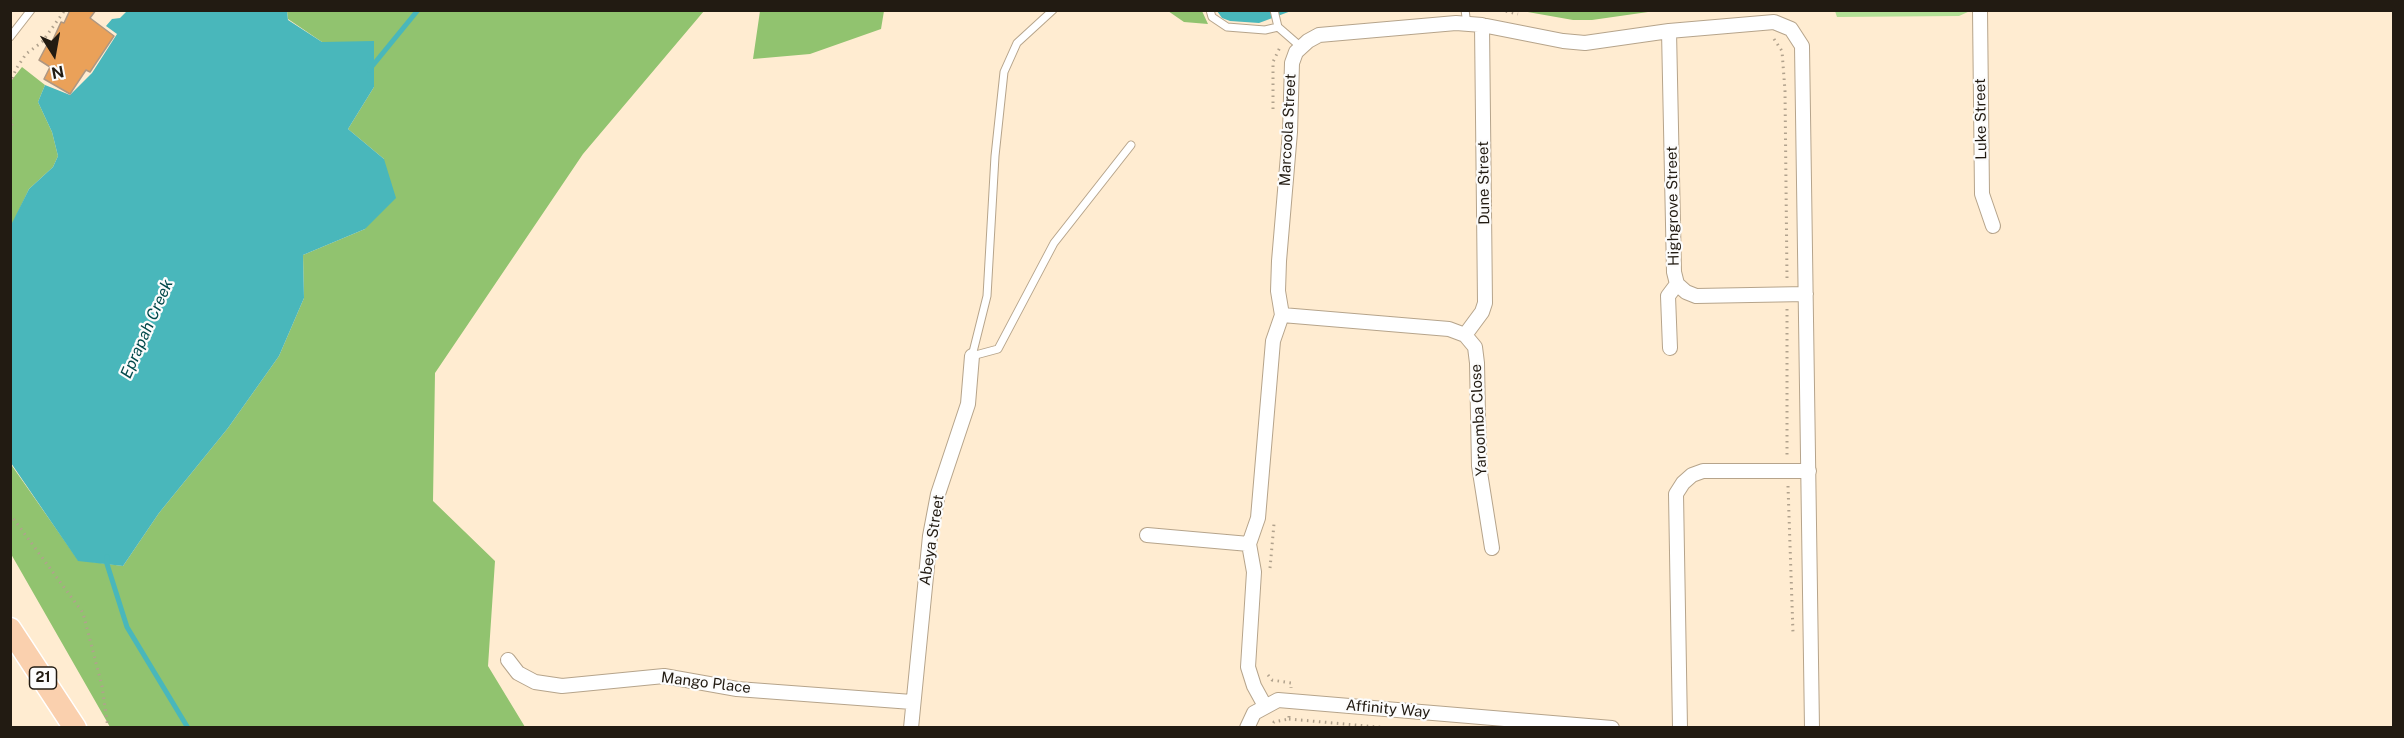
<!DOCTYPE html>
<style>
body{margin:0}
#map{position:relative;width:2404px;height:738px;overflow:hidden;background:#ffecd1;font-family:"Public Sans",sans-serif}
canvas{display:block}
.frame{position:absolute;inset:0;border:12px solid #221b12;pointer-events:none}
.north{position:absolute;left:24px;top:24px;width:60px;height:60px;-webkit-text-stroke:4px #fcfcfc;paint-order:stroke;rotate:169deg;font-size:16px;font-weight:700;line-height:24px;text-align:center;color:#221b12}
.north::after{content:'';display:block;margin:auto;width:21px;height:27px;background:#221b12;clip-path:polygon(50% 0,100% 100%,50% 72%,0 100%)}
</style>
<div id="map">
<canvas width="2404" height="738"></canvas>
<div class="frame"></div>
<div class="north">N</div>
</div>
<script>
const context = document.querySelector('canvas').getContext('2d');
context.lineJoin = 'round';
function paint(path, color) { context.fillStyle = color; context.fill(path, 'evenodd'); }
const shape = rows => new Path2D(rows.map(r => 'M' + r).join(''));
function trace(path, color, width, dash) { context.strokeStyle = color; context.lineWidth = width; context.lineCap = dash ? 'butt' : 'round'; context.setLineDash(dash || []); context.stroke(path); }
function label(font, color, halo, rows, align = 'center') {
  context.font = font + ' "Public Sans",sans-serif'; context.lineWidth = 4.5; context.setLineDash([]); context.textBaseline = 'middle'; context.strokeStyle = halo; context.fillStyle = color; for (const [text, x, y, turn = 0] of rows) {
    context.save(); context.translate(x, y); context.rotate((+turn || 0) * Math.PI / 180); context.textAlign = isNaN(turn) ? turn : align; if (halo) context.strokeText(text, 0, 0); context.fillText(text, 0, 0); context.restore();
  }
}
paint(shape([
 [1970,11,1959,16,1837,17,1835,11]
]), '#b3e096');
paint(shape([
 [287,11,704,11,583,154,435,373,433,501,495,561,488,666,525,727,110,727,11,554,10,463,78,560,123,566,159,513,228,428,279,356,304,298,303,255,365,229,384,159,348,129,374,87,322,42,288,19],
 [760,11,760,10,884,11,881,29,810,54,753,59],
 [1168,11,1202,11,1208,24,1184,22],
 [1522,11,1655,11,1592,20,1573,20],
 [22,67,45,85,38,102,52,132,58,156,53,167,29,189,11,227,11,81]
]), '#91c36f');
paint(shape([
 [128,10,287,11,288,20,322,42,374,41,374,87,348,129,384,159,396,198,365,229,303,255,304,298,279,356,228,428,159,513,123,566,78,561,11,463,10,227,29,189,53,167,58,156,52,132,38,102,45,85,70,95,92,73,117,34,106,26,112,19,120,18],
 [1217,11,1291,11,1259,23,1230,21,1222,18]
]), '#49b7bb');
trace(shape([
 [369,70,418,10],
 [107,557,107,564,127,627,188,728]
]), '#49b7bb', 5);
const building = shape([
 [70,10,96,10,90,18,114,36,90,72,86,70,70,94,44,79,50,67,39,60,48,43,51,44,61,22,64,23,70,10]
]);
paint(building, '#eaa159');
trace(building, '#ae9782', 1.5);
const service = shape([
 [1053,10,1017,43,1004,72,995,156,987,296,972,356,998,349,1054,243,1131,145],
 [1210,10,1212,17,1227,27,1265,30,1278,27],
 [1274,10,1278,27,1301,47],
 [1465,10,1467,24],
 [10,37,31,10]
]);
const minor = shape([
 [1980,10,1982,194,1993,226],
 [1669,31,1674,272,1677,284,1686,292,1696,296,1806,294],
 [1282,315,1449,329,1465,335,1475,347,1477,363,1479,466,1492,548],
 [1465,335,1482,312,1485,303,1482,25],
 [1670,348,1668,296,1677,284],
 [1147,535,1249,544],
 [508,660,518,673,535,682,562,686,664,676,737,689,912,702],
 [1265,706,1254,686,1248,667,1254,572,1249,544,1258,518,1273,341,1282,315,1278,291,1279,261,1290,132,1292,63,1296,52,1308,41,1319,35,1456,23,1482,25,1563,41,1585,43,1669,31,1774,22,1791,29,1802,46,1812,728],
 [911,728,930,536,938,494,968,404,972,356],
 [1247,728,1254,713,1278,700,1612,728],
 [1680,728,1676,494,1683,483,1692,475,1703,471,1809,471]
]);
const trunk = shape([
 [10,629,75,728]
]);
trace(service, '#b6a48b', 9);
trace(minor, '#b6a48b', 16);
trace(trunk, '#fff', 25);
trace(shape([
 [1500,10,1518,14],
 [1774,39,1782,51,1785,91,1787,279],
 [10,84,16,69,26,54,42,42,65,10],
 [1273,109,1273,62,1281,45],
 [10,112,12,122,10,143],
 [1787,309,1787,456],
 [1788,486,1793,633],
 [10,514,83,613,102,686,108,728],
 [1270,568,1274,524],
 [1268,675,1272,680,1291,683,1291,688],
 [1289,719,1389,728],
 [1270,728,1274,722,1289,719,1289,715]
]), '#b1a28d', 3, [1.5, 4.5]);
trace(service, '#fff', 7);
trace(minor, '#fff', 14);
trace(trunk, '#fad0ae', 22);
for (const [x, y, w] of [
 [43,678,27]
]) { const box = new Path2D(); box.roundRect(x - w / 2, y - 11, w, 22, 4.5); context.fillStyle = '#fcfcfc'; context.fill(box); trace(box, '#221b12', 1.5); }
label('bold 14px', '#221b12', null, [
 ["21",43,678]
]);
label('15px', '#221b12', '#fcfcfc', [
 ["Luke Street",1981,119,-91],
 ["Marcoola Street",1288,130,-87],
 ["Dune Street",1484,183,-91],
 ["Highgrove Street",1673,206,-91],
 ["Yaroomba Close",1479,420,-93],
 ["Abeya Street",932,540,-81],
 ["Mango Place",706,683,7],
 ["Affinity Way",1388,709,5]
]);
label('italic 16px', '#03494b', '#fcfcfc', [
 ["Eprapah Creek",147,329,-66]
]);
</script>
